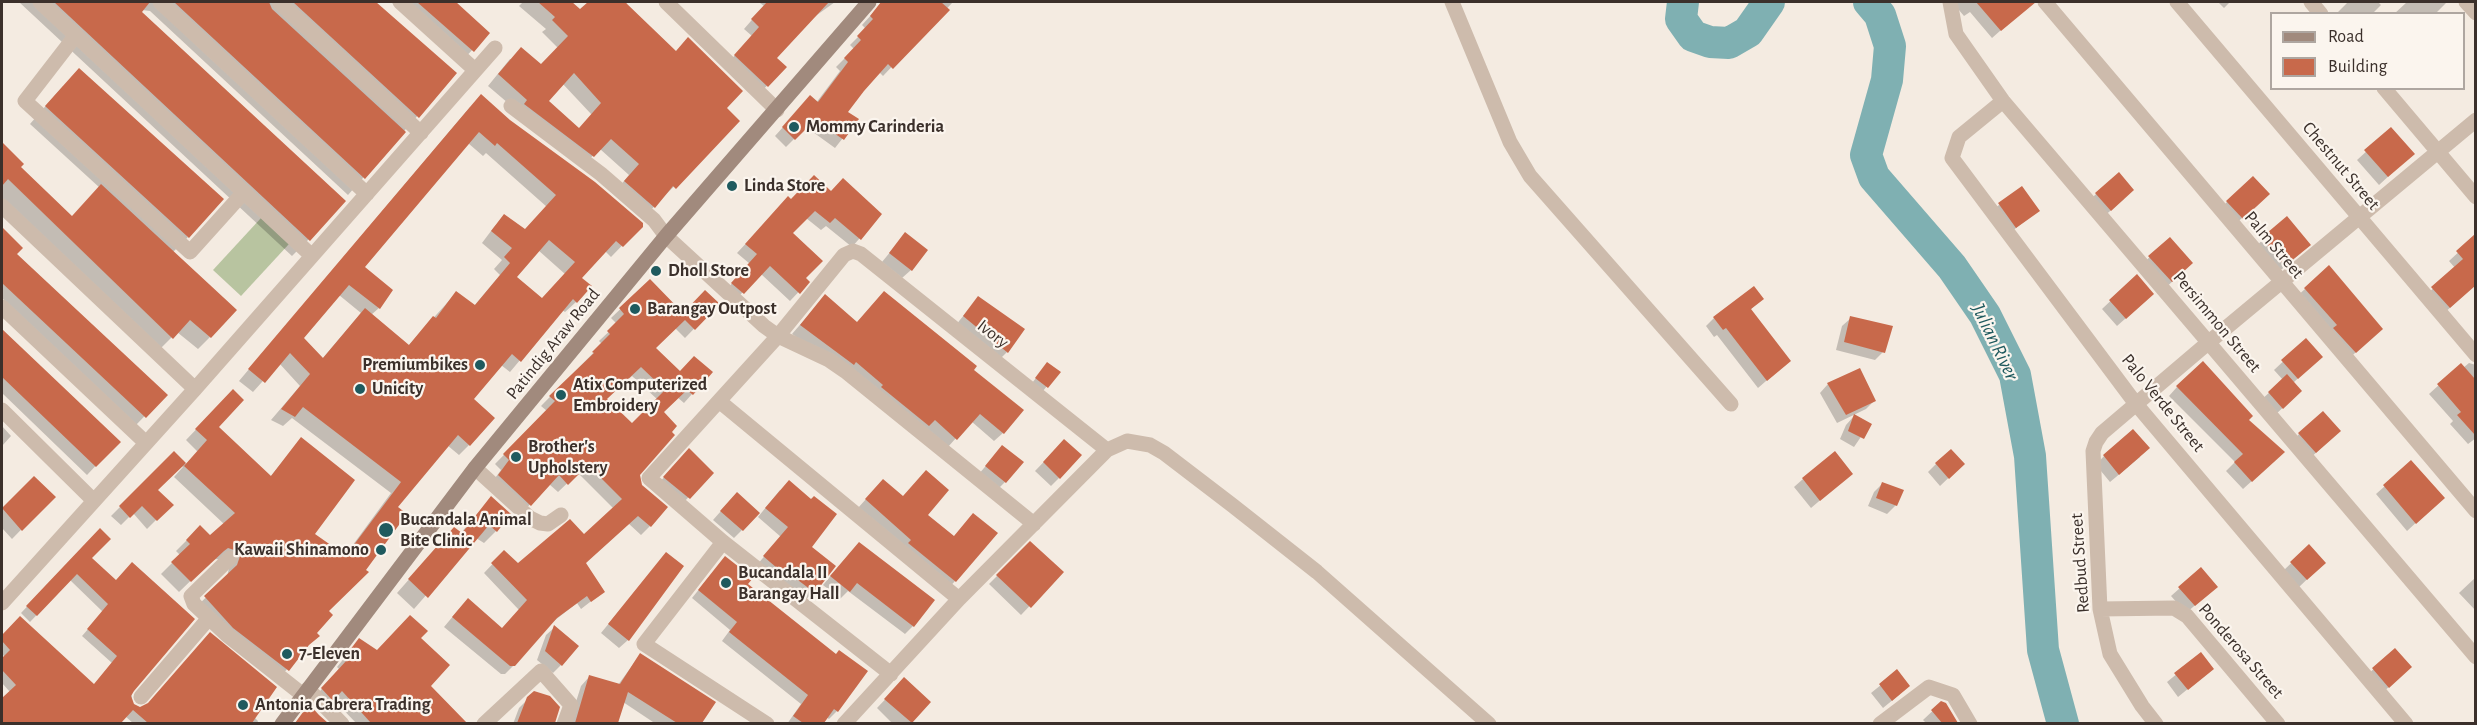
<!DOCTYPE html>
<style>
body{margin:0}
#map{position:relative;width:2477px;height:725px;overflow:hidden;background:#f4ebe1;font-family:"Alegreya Sans",sans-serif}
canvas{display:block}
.frame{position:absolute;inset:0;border:3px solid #3b302b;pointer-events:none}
.legend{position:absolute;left:2270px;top:12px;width:195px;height:78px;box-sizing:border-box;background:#fbf5ee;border:2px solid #aea6a0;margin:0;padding:8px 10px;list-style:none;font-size:18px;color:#3b302b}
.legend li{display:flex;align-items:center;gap:12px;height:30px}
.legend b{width:30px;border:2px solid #aea6a0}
</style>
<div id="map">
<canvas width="2477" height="725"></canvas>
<div class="frame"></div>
<ul class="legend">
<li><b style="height:8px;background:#a18a7d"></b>Road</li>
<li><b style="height:16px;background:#c8694b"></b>Building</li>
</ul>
</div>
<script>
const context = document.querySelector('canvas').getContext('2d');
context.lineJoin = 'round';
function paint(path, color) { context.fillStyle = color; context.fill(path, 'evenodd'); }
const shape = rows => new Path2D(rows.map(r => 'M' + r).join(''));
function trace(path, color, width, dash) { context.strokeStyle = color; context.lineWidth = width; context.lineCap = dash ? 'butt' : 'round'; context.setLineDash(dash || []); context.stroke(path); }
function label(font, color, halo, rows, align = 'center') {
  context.font = font + ' "Alegreya Sans",sans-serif'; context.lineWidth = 4.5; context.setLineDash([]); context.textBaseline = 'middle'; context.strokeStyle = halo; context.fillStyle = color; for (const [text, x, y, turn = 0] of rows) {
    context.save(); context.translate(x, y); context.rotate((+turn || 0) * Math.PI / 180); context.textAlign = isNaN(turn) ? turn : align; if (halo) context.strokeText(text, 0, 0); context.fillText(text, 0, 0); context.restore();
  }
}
paint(shape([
 [261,218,289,244,241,296,213,270]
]), '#b8c4a0');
paint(shape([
 [19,2,374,2,455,73,348,195,150,11,142,10,140,13,309,239,292,256],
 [391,2,454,2,488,33,460,63],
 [523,2,570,2,580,11,590,2,629,2,626,4,738,121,643,218,614,193,629,175,600,149,582,166,488,86,510,59,541,66,558,48,542,32,546,29,519,6],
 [562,83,592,115,578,130,547,101],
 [762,2,835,2,810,20,775,58,785,67,758,95,727,64,752,36,744,29,764,6,760,3],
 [883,2,892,9,897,2,953,2,883,76,879,72,846,112,857,120,835,148,806,127,786,147,775,136,802,106,816,103,840,71,836,67,854,49,850,45,866,29,862,25],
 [2022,2,2026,8,1992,38,1970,12,1964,16,1953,3],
 [2218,2,2230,2,2224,8],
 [2348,2,2378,2,2381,5,2372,14,2336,14],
 [2407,2,2444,2,2446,3,2435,14,2394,14],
 [63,86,188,237,173,252,210,337,198,349,177,332,159,350,2,198,2,144,22,164,19,167,71,218,100,188,30,124],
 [470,107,509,121,641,226,611,257,605,251,580,278,576,302,565,312,562,310,510,372,501,365,472,399,469,445,459,455,447,445,395,507,364,570,327,612,304,649,277,681,195,608,227,577,229,568,226,561,216,559,211,561,179,592,161,574,180,555,176,551,200,527,210,537,224,524,174,477,183,467,181,465,156,490,171,505,147,529,133,513,121,525,111,516,174,453,186,464,198,452,186,440,233,391,216,427,270,477,301,439,313,534,344,557,391,493,292,418,283,426,271,420,300,386,279,363,253,392,239,381],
 [468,143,483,156,486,153,547,207,525,231,505,216,494,227,482,243,502,260,494,269,500,275,474,306,456,293,408,346,371,315,379,308,362,267],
 [538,250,565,274,542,300,515,277],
 [339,295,361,313,322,359,302,338],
 [2391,129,2404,162,2379,185,2357,160],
 [2021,188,2038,211,2007,235,1990,212],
 [830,193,880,215,852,247,826,226,821,230,806,218,791,233,804,279,808,282,790,301,761,274,734,301,724,292,750,264,737,253,780,207,791,201],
 [2096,194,2124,199,2102,218,2088,202],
 [2227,202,2259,203,2233,226,2219,210],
 [2287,218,2301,253,2276,274,2254,248],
 [2,229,21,248,15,254,165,395,136,425,2,298],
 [905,234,911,270,902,278,882,262],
 [2476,236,2476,275,2473,277,2476,284,2441,316,2424,297,2455,268,2449,261],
 [2170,239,2183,272,2163,290,2141,265],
 [2137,276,2144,302,2117,326,2102,309],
 [650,281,683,315,718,304,685,338,675,328,654,348,692,394,684,403,677,397,662,412,638,475,650,526,641,535,628,523,584,563,603,592,581,609,577,603,550,624,514,665,505,674,501,674,444,627,459,609,502,630,519,610,484,573,504,552,518,565,584,536,614,509,578,473,558,492,549,484,521,514,490,485,501,470,495,464,547,411,541,406,602,344,599,341,617,324,611,318],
 [632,376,658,400,632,425,605,400],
 [2305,289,2372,338,2346,361,2296,297],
 [825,296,857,323,971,370,1003,433,994,441,971,421,948,447,792,334],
 [978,298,1007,352,999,360,955,326],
 [1762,299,1750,310,1789,361,1758,388,1717,335,1714,337,1706,326,1714,318],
 [1851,318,1883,352,1875,360,1836,350,1842,326],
 [2,333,118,442,87,475,2,393],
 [2306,340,2312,365,2293,383,2292,399,2274,416,2260,401,2283,380,2274,370],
 [2469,363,2476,365,2476,438,2468,444,2450,424,2453,421,2429,394,2461,365,2463,368],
 [1044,368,1058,372,1043,391,1032,383],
 [1828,384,1874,401,1866,409,1837,423,1820,393],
 [2177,387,2247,420,2275,460,2243,489,2226,471,2235,462,2169,396],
 [1854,416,1869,425,1854,447,1840,439,1846,425],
 [2,426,11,436,2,446],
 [2299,434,2331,439,2307,461,2291,443],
 [1064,441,1059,478,1051,486,1035,471],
 [1002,447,1005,482,997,490,978,475],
 [2104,456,2140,457,2110,482,2096,465],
 [681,459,712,473,680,506,656,486],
 [1936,464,1963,464,1940,486,1928,472],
 [1851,474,1811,508,1794,487,1803,479],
 [34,478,53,497,12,539,2,528,2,510],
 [1882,484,1896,505,1887,514,1868,506,1874,492],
 [2385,486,2434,506,2407,531,2376,494],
 [875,489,926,515,955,581,947,590,858,508],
 [780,490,810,547,834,566,805,601,756,566,781,537,758,517],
 [491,498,496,531,484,543,476,538,414,609,397,593,442,542,460,534],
 [729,502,742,530,734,538,713,520],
 [100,530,90,559,116,582,133,705,140,708,255,718,258,721,257,724,134,724,125,716,119,724,2,724,2,700,10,692,2,683,2,660,5,657,2,654,2,637,20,618,94,685,112,663,82,636,103,612,70,580,30,622,21,613],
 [1030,543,1062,572,1021,615,989,584],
 [2309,546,2324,563,2298,588,2283,571],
 [851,552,913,626,905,634,848,591,840,599,823,585],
 [666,554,628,640,619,648,601,633],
 [718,566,746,584,837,711,829,719,826,717,822,724,787,724,801,704,722,641,730,630,692,598],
 [2476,577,2476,611,2459,593],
 [2180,588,2207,595,2186,613,2171,596],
 [555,627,561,665,553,673,537,660,546,635],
 [359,640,429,686,465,724,357,724,333,699,324,708,314,698,339,669,337,667],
 [2394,650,2402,675,2380,695,2364,678],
 [2201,654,2212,669,2178,697,2167,682],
 [640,655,714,703,700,724,656,724,623,702,616,724,569,724,581,686,589,677,618,685],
 [1897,672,1900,694,1883,708,1871,693],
 [896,688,929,702,910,724,893,724,877,708],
 [535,692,558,707,554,724,513,724,519,708],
 [1941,703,1956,722,1927,724,1923,720]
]), '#0003');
trace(shape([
 [1683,2,1681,19,1693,36,1710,42,1729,43,1748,32,1769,2],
 [1869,2,1880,15,1890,46,1887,80,1866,155,1874,177,1952,267,1985,315,2015,375,2030,456,2043,650,2063,724]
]), '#7fb0b2', 32);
paint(shape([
 [54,2,150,2,142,12,346,201,310,241],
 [174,2,269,2,272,9,406,132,365,179],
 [293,2,376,2,457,73,419,118],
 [417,2,456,2,490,33,474,52],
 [538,2,572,2,580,9,588,2,625,2,676,51,688,37,743,91,727,108,740,121,676,189,673,186,655,208,624,181,639,164,611,139,594,157,524,104,527,100,498,74,521,47,541,64,568,36,552,20,555,17],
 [574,73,601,103,579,128,549,101],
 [767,2,829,2,777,58,787,67,768,87,734,55,759,27,751,19],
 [881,2,941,2,950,10,893,69,888,64,864,91,848,112,859,119,844,140,815,120,795,140,782,127,810,95,818,102,848,62,844,58,861,40,857,36,873,19,870,16],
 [1976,2,2036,2,2001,31],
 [79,68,224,199,189,238,45,106],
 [481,94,510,120,595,182,643,223,643,227,623,247,616,241,582,278,592,286,577,303,573,299,521,362,512,354,474,399,495,418,470,446,458,435,398,507,407,514,366,570,369,572,329,611,333,615,317,633,320,636,309,645,289,671,233,628,204,596,237,565,240,556,237,551,228,548,224,551,191,582,171,562,190,544,186,540,200,525,210,535,235,513,184,466,207,440,195,429,233,389,244,400,219,427,271,476,301,437,355,480,315,534,345,555,347,554,401,482,303,407,295,417,281,409,310,374,290,353,265,383,248,369],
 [479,132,495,146,497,143,556,195,525,229,504,214,491,231,512,248,504,257,510,263,475,305,456,291,436,318,433,316,409,345,365,308,323,358,304,338,349,285,380,309,393,290,365,267],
 [549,240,575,262,542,298,517,277],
 [2391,127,2415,154,2388,177,2364,150],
 [2,142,24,164,21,167,72,216,101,184,237,310,211,338,190,320,173,339,8,179,2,186],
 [2119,172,2134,190,2111,211,2095,193],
 [814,175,831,191,843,178,882,214,861,240,835,218,830,223,815,211,793,233,823,261,806,278,810,282,800,294,770,266,744,294,731,283,757,254,745,244,788,196,791,199],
 [2253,176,2270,194,2243,219,2226,201],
 [2022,186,2040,211,2016,228,1998,203],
 [2287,216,2311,245,2285,266,2261,238],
 [2,227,23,248,17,254,168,395,146,418,2,283],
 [905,232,928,250,912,271,889,253],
 [2475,234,2475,286,2450,308,2431,287,2463,259,2456,251],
 [2170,237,2193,263,2172,282,2148,256],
 [2329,265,2383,329,2356,353,2333,328,2337,325,2304,288],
 [2137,274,2154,294,2126,319,2109,300],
 [650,279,683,313,705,290,720,304,695,330,685,320,656,348,680,371,694,356,713,372,693,395,687,390,664,412,677,426,672,432,675,435,640,475,642,485,668,507,651,527,638,516,586,563,605,592,591,602,587,596,557,618,515,666,510,666,452,617,468,598,502,628,527,600,491,563,504,550,518,563,570,519,584,534,622,499,588,465,568,485,559,475,531,506,498,475,509,460,503,454,555,401,549,396,594,353,592,352,610,334,607,331,624,314,619,308],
 [641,367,665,390,632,423,607,399],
 [1754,286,1764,299,1751,309,1791,361,1767,381,1726,328,1723,330,1713,317],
 [884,291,977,366,974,370,1024,410,1004,434,980,414,957,440,935,420,929,426,881,387,883,385,856,362,854,365,800,325,825,294,857,322],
 [978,296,1025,329,1008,353,963,316],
 [1850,316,1893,326,1885,353,1844,342],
 [2,329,121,442,96,467,2,377],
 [2306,338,2323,357,2298,379,2281,360],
 [2203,361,2253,416,2249,420,2285,452,2252,482,2234,462,2243,454,2176,386],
 [1047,362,1061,372,1048,388,1035,378],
 [2461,363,2475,379,2475,435,2457,415,2461,412,2437,384],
 [1860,368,1876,401,1846,415,1827,383],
 [2287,374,2302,391,2283,409,2268,392],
 [2323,411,2341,431,2316,453,2298,433],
 [1854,414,1872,424,1864,439,1848,431],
 [2133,429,2150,448,2119,475,2103,455],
 [1064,439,1082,455,1060,479,1043,462],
 [1002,445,1024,462,1006,483,985,466],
 [689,448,714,473,690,499,663,477],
 [1951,449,1965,464,1949,479,1935,463],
 [174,451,186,463,158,490,174,505,157,521,142,506,130,518,119,506],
 [1835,451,1853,474,1820,501,1802,478],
 [2411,460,2445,498,2416,524,2383,485],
 [926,470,949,490,928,515,954,536,973,513,998,533,956,582,908,543,911,540,865,499,883,479,903,496],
 [34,476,56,497,22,531,2,508],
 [789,480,811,499,814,496,837,514,812,547,836,566,815,593,786,571,784,574,763,556,788,527,765,508],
 [1882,482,1904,490,1897,506,1876,498],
 [737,492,760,513,743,531,720,511],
 [491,496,511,514,497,532,489,525,428,598,408,579,454,527,462,533],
 [100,528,111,539,92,558,116,580,132,562,195,619,134,691,131,696,134,704,140,707,148,703,210,632,277,687,252,723,148,723,133,710,121,723,2,723,2,698,16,685,2,670,2,658,10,650,2,641,2,635,20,616,94,684,117,656,87,629,108,604,77,574,37,616,26,606],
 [1030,541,1064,572,1031,608,996,575],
 [859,542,935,600,914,627,857,583,850,592,830,576],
 [2309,544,2326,563,2307,580,2290,562],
 [666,552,684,566,629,641,608,624],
 [725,556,753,578,748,584,836,654,839,650,868,671,838,712,834,709,824,723,803,723,793,716,808,695,729,632,737,622,698,590],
 [2201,567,2218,587,2195,606,2178,587],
 [410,615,428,631,421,638,450,665,431,686,467,723,371,723,342,691,333,701,321,688,347,660,344,658,359,638,377,650],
 [554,625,579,646,562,666,545,651],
 [2395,648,2412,667,2389,688,2372,668],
 [2201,652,2214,669,2188,690,2174,673],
 [640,653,716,702,702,723,677,723,628,692,618,723,575,723,589,675,620,684],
 [1897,669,1910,686,1892,701,1879,684],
 [904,677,931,702,912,723,884,699],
 [534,691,550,696,560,707,555,723,517,723,527,697],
 [1941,701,1946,703,1958,723,1942,723,1931,710],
 [309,704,319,715,328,723,295,723]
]), '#c8694b');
trace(shape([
 [40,2,312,256],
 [160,2,367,194],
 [279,2,421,133],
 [400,2,475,70],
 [666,2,777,110],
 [1452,2,1510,142,1530,176,1731,404],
 [1950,2,1956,34,2003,101,2476,657],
 [2045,2,2476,511],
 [2177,2,2476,355],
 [2311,2,2321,14],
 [2466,2,2476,13],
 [76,35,25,101,190,252,244,192],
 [2384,88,2476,197],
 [2003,101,1959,137,1952,158,2136,404,2406,724],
 [511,106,601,174,654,220,666,236,764,326,778,336,829,360,845,371,1034,524],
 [2,206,195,389],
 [2,307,146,443],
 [719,401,959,599],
 [2,410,93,500],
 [475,468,530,518,540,523,548,524,561,515],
 [723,542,644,644,767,724],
 [230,558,191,596,194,604,227,635,303,695],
 [2,603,195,389,495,48],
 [2100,609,2174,608,2187,616,2278,724],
 [891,674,723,542,649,478,778,336,844,255,853,251,861,254,1107,450],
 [308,689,342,724],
 [141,697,209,618],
 [484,724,541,671,571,705,564,724],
 [844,724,959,599,1107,450,1127,441,1150,445,1164,453,1232,505,1317,572,1489,724],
 [1880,724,1929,687,1953,695,1970,724],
 [2156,724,2142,706,2110,654,2100,609,2093,451,2096,442,2102,433,2209,342,2476,120]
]), '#cdbbac', 15);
trace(shape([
 [282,724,475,468,666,236,869,2]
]), '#a18a7d', 15);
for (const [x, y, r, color] of [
 [794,127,6,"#1f5a5e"],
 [732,186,6,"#1f5a5e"],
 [656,271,6,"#1f5a5e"],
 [635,309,6,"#1f5a5e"],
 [480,365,6,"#1f5a5e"],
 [360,389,6,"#1f5a5e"],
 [561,395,6,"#1f5a5e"],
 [516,457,6,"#1f5a5e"],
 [386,530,8,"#1f5a5e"],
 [381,550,6,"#1f5a5e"],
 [726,583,6,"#1f5a5e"],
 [287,654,6,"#1f5a5e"],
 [243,705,6,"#1f5a5e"]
]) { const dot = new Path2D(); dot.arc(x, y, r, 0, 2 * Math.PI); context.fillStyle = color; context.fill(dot); trace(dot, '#fbf5ee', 2); }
label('bold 18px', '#3b302b', '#fbf5ee', [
 ["Mommy Carinderia",806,127],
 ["Linda Store",744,186],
 ["Dholl Store",668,271],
 ["Barangay Outpost",647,309],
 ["Premiumbikes",468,365,"right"],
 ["Atix Computerized",573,385],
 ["Embroidery",573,406],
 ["Unicity",372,389],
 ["Brother's",528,447],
 ["Upholstery",528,468],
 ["Bucandala Animal",400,520],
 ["Bite Clinic",400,541],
 ["Kawaii Shinamono",369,550,"right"],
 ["Bucandala II",738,573],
 ["Barangay Hall",738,594],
 ["7-Eleven",299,654],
 ["Antonia Cabrera Trading",255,705]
], 'left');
label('18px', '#3b302b', '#fbf5ee', [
 ["Chestnut Street",2341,166,50],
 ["Palm Street",2274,245,50],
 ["Persimmon Street",2217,322,50],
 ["Ivory",993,334,38],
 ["Patindig Araw Road",553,344,-51],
 ["Palo Verde Street",2163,403,51],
 ["Redbud Street",2080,563,-94],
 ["Ponderosa Street",2241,651,49]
]);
label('italic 20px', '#1f5a5e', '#fbf5ee', [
 ["Julian River",1995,342,64]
]);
</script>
